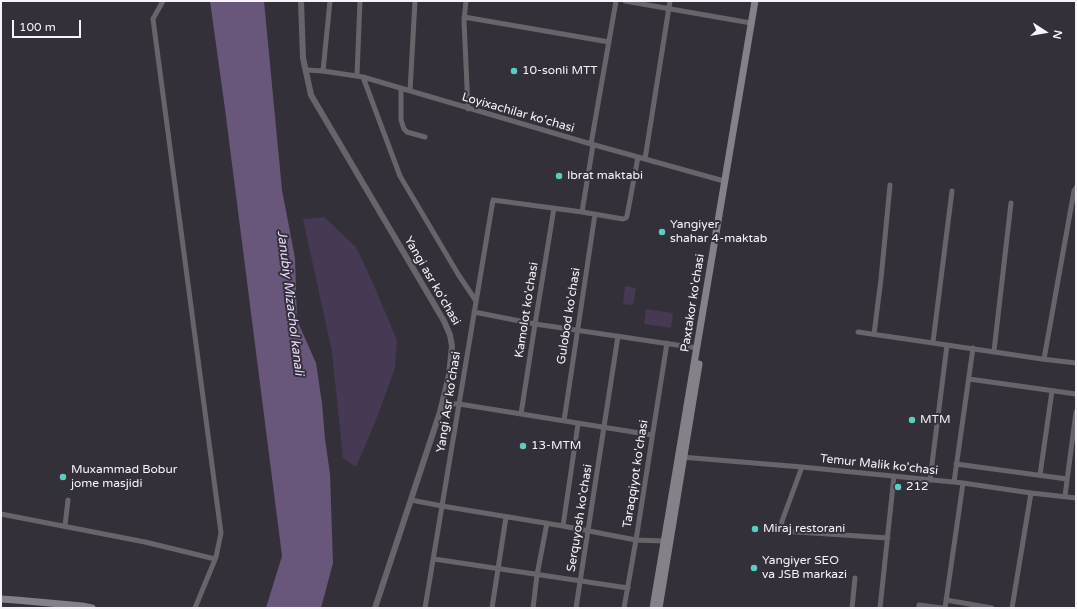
<!DOCTYPE html>
<style>
body{margin:0}
#map{position:relative;width:1077px;height:609px;overflow:hidden;background:#34303a;font-family:"Varela Round",sans-serif}
canvas{display:block}
.frame{position:absolute;inset:0;border:2px solid #f6f3fa;pointer-events:none}
.north{position:absolute;left:1025px;top:12px;width:40px;height:40px;-webkit-text-stroke:3px #34303a;paint-order:stroke;rotate:102deg;font-size:11px;font-weight:700;line-height:16px;text-align:center;color:#f6f3fa}
.north::after{content:'';display:block;margin:auto;width:14px;height:18px;background:#f6f3fa;clip-path:polygon(50% 0,100% 100%,50% 72%,0 100%)}
.scale{position:absolute;left:12px;top:20px;width:69px;height:18px;box-sizing:border-box;border:2px solid #f6f3fa;border-top:0;padding-left:5px;font-size:12px;line-height:14px;white-space:nowrap;color:#f6f3fa;-webkit-text-stroke:3px #34303a;paint-order:stroke}
</style>
<div id="map">
<canvas width="1077" height="609"></canvas>
<div class="frame"></div>
<div class="north">N</div>
<div class="scale">100 m</div>
</div>
<script>
const context = document.querySelector('canvas').getContext('2d');
context.lineJoin = 'round';
function paint(path, color) { context.fillStyle = color; context.fill(path, 'evenodd'); }
const shape = rows => new Path2D(rows.map(r => 'M' + r).join(''));
function trace(path, color, width, dash) { context.strokeStyle = color; context.lineWidth = width; context.lineCap = dash ? 'butt' : 'round'; context.setLineDash(dash || []); context.stroke(path); }
function label(font, color, halo, rows, align = 'center') {
  context.font = font + ' "Varela Round",sans-serif'; context.lineWidth = 4; context.setLineDash([]); context.textBaseline = 'middle'; context.strokeStyle = halo; context.fillStyle = color; for (const [text, x, y, turn = 0] of rows) {
    context.save(); context.translate(x, y); context.rotate((+turn || 0) * Math.PI / 180); context.textAlign = isNaN(turn) ? turn : align; if (halo) context.strokeText(text, 0, 0); context.fillText(text, 0, 0); context.restore();
  }
}
paint(shape([
 [324,217,356,247,372,281,397,340,395,368,376,420,356,467,343,458,332,352,303,219],
 [625,286,636,288,633,305,623,304],
 [646,309,673,313,671,328,644,324]
]), '#463954');
paint(shape([
 [210,1,264,1,282,190,295,258,297,320,316,363,322,403,325,439,330,474,333,563,321,608,266,608,282,556,225,109]
]), '#68577b');
trace(shape([
 [163,1,153,19,221,533,216,557,195,608],
 [466,1,464,21,468,109],
 [625,1,751,23],
 [464,17,609,42],
 [306,70,323,71,363,77,591,144,724,181],
 [323,71,330,1],
 [357,75,360,1],
 [363,77,400,176,458,274,476,301],
 [401,89,401,120,404,129,407,132,425,137],
 [410,91,415,1],
 [591,144,616,1],
 [645,159,670,1],
 [582,212,593,145],
 [474,312,535,324,697,348],
 [858,332,1042,359,1076,363],
 [874,334,881,279,890,185],
 [933,342,952,191],
 [994,351,1011,203],
 [1044,359,1074,191,1076,188],
 [969,379,1076,394],
 [442,404,459,404,652,435],
 [521,414,535,324,554,208],
 [564,421,595,214],
 [681,457,802,467,963,483,1031,493,1076,498],
 [956,464,1067,479],
 [802,467,782,521,781,528,783,531,888,538],
 [1040,475,1052,391],
 [930,480,947,345],
 [954,482,973,348],
 [1065,496,1076,412],
 [411,500,442,506,563,526,636,540,664,541],
 [1,514,145,542,215,559],
 [65,526,68,500],
 [563,526,578,424],
 [434,559,628,588],
 [946,600,992,608],
 [425,608,493,200,582,212,623,219,626,218,627,216,638,157],
 [492,608,506,517],
 [533,608,537,575,547,523],
 [576,608,618,336],
 [624,608,636,540,667,343],
 [852,608,855,578],
 [880,608,894,476],
 [919,608,919,605,942,608],
 [945,608,963,483],
 [1012,608,1031,493]
]), '#67656a', 5);
trace(shape([
 [301,1,303,58,311,95,444,321,450,335,452,346,449,375,440,412,375,608]
]), '#67656a', 6);
trace(shape([
 [1,599,16,600,82,606,92,608],
 [653,608,755,1],
 [659,608,699,364]
]), '#858189', 7);
for (const [x, y, r, color] of [
 [514,71,4,"#58cebf"],
 [559,176,4,"#58cebf"],
 [662,232,4,"#58cebf"],
 [912,420,4,"#58cebf"],
 [523,446,4,"#58cebf"],
 [63,477,4,"#58cebf"],
 [898,487,4,"#58cebf"],
 [755,529,4,"#58cebf"],
 [754,568,4,"#58cebf"]
]) { const dot = new Path2D(); dot.arc(x, y, r, 0, 2 * Math.PI); context.fillStyle = color; context.fill(dot); trace(dot, '#34303a', 1.5); }
label('12px', '#f6f3fa', '#34303a', [
 ["10-sonli MTT",522,71],
 ["Ibrat maktabi",567,176],
 ["Yangiyer",670,225],
 ["shahar 4-maktab",670,239],
 ["MTM",920,420],
 ["13-MTM",531,446],
 ["Muxammad Bobur",71,470],
 ["jome masjidi",71,484],
 ["212",906,487],
 ["Miraj restorani",763,529],
 ["Yangiyer SEO",762,561],
 ["va JSB markazi",762,575]
], 'left');
label('12px', '#f6f3fa', '#34303a', [
 ["Loyixachilar ko'chasi",518,113,16],
 ["Yangi asr ko'chasi",432,281,60],
 ["Paxtakor ko'chasi",693,303,-81],
 ["Kamolot ko'chasi",527,310,-81],
 ["Gulobod ko'chasi",569,316,-81],
 ["Yangi Asr ko'chasi",449,402,-81],
 ["Temur Malik ko'chasi",879,465,6],
 ["Taraqqiyot ko'chasi",636,474,-81],
 ["Serquyosh ko'chasi",580,518,-81]
]);
label('italic 13px', '#e9d8fd', '#34303a', [
 ["Janubiy Mizachol kanali",290,303,83]
]);
</script>
